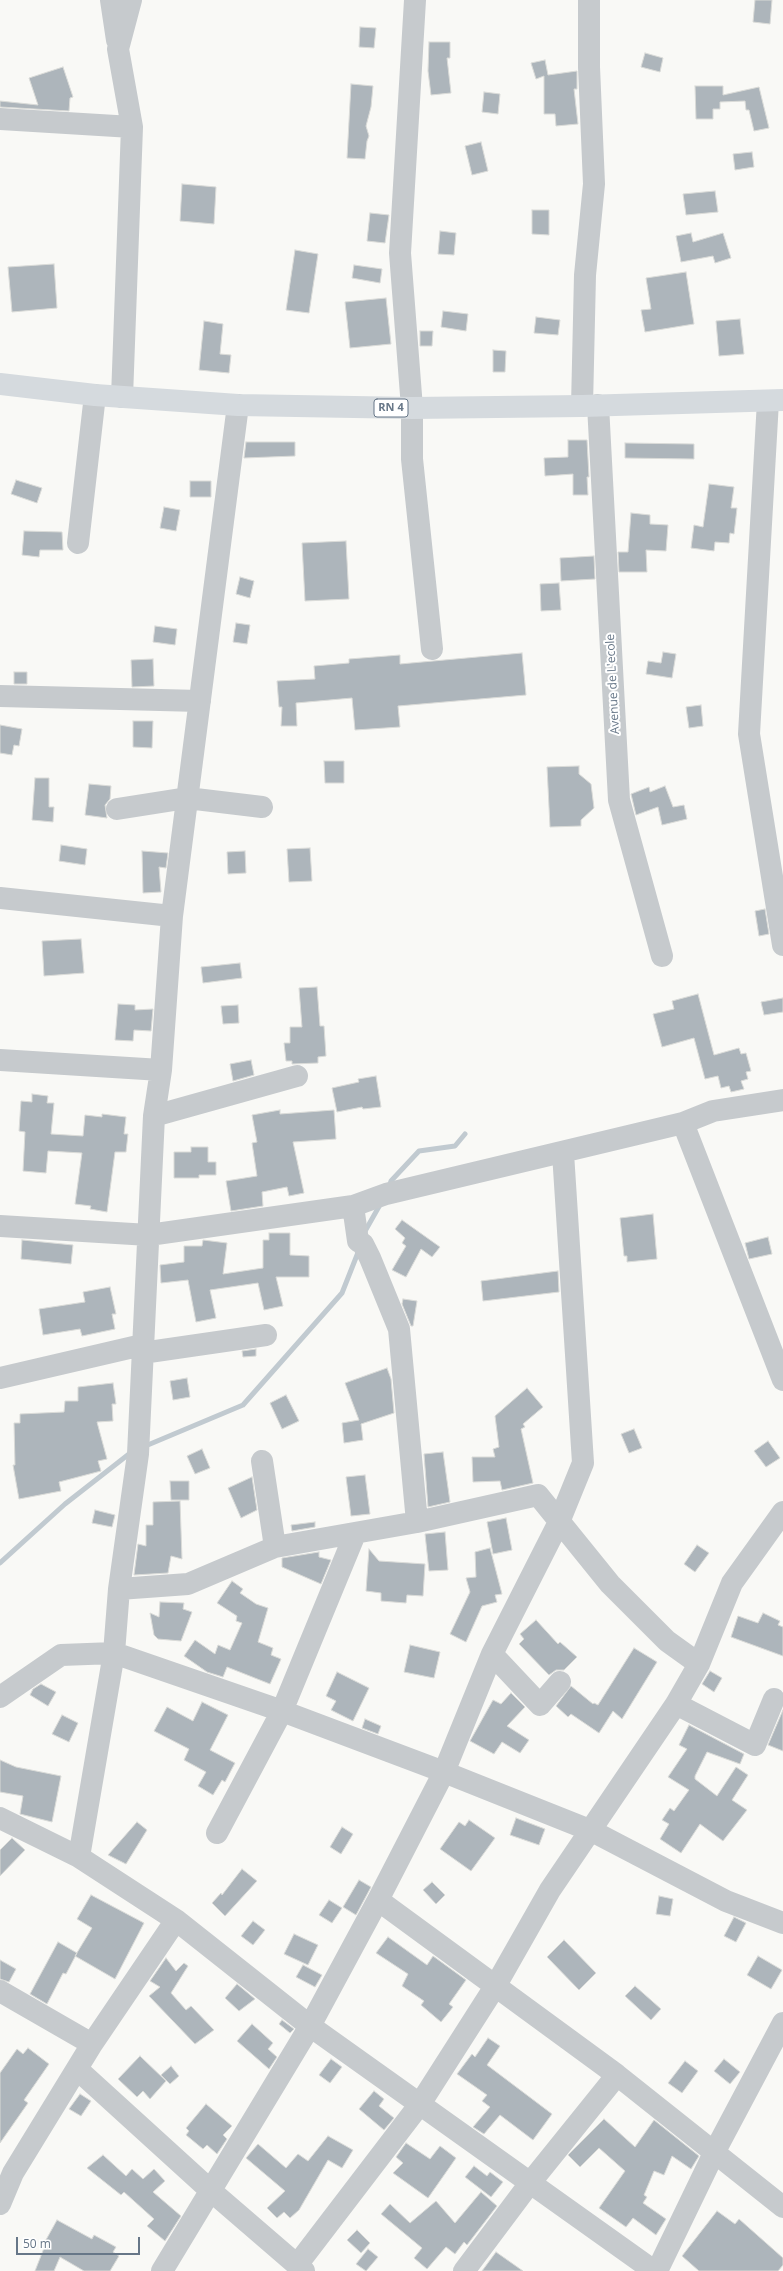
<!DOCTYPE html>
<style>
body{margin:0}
#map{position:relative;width:783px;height:2271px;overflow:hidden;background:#f9f9f6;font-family:"Open Sans",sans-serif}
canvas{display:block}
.scale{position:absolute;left:16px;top:2237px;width:124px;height:18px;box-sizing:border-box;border:2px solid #677788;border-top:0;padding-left:5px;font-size:12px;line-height:14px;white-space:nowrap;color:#677788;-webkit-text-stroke:3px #fff;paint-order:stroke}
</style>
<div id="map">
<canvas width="783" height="2271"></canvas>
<div class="scale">50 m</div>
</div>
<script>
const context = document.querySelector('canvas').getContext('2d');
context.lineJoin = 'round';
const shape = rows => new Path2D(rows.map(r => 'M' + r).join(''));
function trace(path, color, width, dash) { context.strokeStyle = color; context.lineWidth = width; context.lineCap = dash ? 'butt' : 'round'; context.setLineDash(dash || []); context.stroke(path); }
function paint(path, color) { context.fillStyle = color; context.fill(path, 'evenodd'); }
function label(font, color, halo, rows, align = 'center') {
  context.font = font + ' "Open Sans",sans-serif'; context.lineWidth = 4; context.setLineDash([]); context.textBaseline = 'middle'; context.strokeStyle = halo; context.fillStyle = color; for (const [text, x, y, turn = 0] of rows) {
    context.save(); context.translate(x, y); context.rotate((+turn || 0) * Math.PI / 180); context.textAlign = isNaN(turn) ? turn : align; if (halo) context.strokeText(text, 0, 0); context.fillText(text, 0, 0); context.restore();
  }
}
trace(shape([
 [389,1187,391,1181,419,1151,455,1146,465,1134],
 [364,1233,381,1203],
 [143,1447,243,1405,342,1293,359,1250],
 [0,1563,65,1504,129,1454]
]), '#c1cad0', 5);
const building = shape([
 [755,0,772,0,770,24,753,22,755,0],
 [360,27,376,28,374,48,359,47,360,27],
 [429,42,450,42,450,58,447,58,451,93,431,95,428,71,429,42],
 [645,53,663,58,660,72,641,67,645,53],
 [545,60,548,75,577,71,577,89,574,89,578,124,556,126,555,114,544,114,544,76,536,79,531,63,545,60],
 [63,67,73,97,70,98,69,111,0,107,0,101,38,105,29,78,63,67],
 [351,84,373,86,371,107,366,126,369,136,367,141,365,159,347,158,351,84],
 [695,86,723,86,723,95,759,87,769,128,754,131,749,110,746,110,745,101,720,102,720,109,713,109,713,119,696,119,695,86],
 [484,92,500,94,498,114,482,112,484,92],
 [481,142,488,171,472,175,465,146,481,142],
 [752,152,754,167,735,170,733,154,752,152],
 [182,184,216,187,214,224,180,221,182,184],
 [715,191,718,212,686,215,683,194,715,191],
 [532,210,549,210,549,235,532,234,532,210],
 [370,213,389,215,385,243,367,241,370,213],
 [440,231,456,233,454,255,438,254,440,231],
 [691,233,693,242,723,233,731,258,715,263,713,256,681,262,676,236,691,233],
 [295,250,318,254,309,313,286,310,295,250],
 [54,264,57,308,12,312,8,267,54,264],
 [354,265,382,269,380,283,352,278,354,265],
 [686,272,694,324,645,332,641,310,651,309,646,278,686,272],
 [386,298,391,344,350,348,345,302,386,298],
 [443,311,468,314,466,331,441,327,443,311],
 [536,317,560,320,558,335,534,333,536,317],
 [740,319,744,354,719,356,716,321,740,319],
 [204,321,223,324,220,354,231,355,229,373,199,370,204,321],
 [420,331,433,331,432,346,420,346,420,331],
 [493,350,506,351,505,372,493,372,493,350],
 [568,440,587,440,589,477,587,477,588,495,573,495,573,474,545,476,544,458,568,457,568,440],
 [246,442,295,442,295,456,244,458,246,442],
 [625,443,694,444,694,459,625,458,625,443],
 [16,480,42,488,37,503,11,494,16,480],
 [190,481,211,481,211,497,190,497,190,481],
 [709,484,734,487,731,508,737,508,734,534,730,533,729,543,715,542,714,551,691,548,694,525,703,527,709,484],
 [164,507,180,510,176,531,160,528,164,507],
 [631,513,650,515,650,524,668,525,666,551,646,550,647,572,619,572,618,552,628,552,631,513],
 [24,531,62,532,63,550,40,550,39,557,22,555,24,531],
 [346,541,349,599,305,601,302,543,346,541],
 [594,556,595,579,561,581,560,558,594,556],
 [240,577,254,581,250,598,236,594,240,577],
 [559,583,561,610,541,611,540,584,559,583],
 [236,623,250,625,247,644,233,642,236,623],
 [155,626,177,629,175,645,153,642,155,626],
 [663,652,676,654,672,678,646,674,648,661,661,663,663,652],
 [522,653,526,695,398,706,400,727,355,730,352,698,296,703,297,726,281,726,282,707,279,707,277,681,315,679,314,666,349,663,349,659,400,655,400,664,522,653],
 [153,659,154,686,132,687,131,660,153,659],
 [14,672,27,672,27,684,14,684,14,672],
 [701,705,703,726,689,728,686,707,701,705],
 [133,721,153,721,152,748,133,747,133,721],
 [0,725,22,729,19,746,14,745,12,755,0,753,0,725],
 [324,761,344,761,344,783,325,783,324,761],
 [579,766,579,774,591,784,594,808,581,820,581,826,550,827,547,767,579,766],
 [35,778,49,778,49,807,54,807,53,822,32,820,35,778],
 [89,784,111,786,110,799,105,805,107,818,85,815,89,784],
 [665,786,673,807,684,805,687,819,662,825,658,807,636,815,631,794,649,787,650,792,665,786],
 [61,845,87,849,85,865,59,861,61,845],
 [310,848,312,881,289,882,287,849,310,848],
 [142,851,168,853,166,868,159,867,161,892,143,893,142,851],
 [245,851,246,873,228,874,227,852,245,851],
 [765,909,769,934,759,936,755,911,765,909],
 [81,939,84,973,44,976,42,941,81,939],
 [240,963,242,978,203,983,201,967,240,963],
 [317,987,320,1026,324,1026,326,1056,318,1057,318,1063,292,1064,292,1061,286,1061,284,1043,290,1043,290,1027,302,1027,299,988,317,987],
 [698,994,714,1055,739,1048,741,1054,746,1053,751,1071,746,1072,748,1079,741,1081,744,1089,731,1092,729,1086,721,1088,718,1076,705,1079,694,1038,662,1047,653,1014,674,1009,672,1001,698,994],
 [783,998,783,1012,764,1015,761,1002,783,998],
 [118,1004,135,1005,135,1010,153,1009,151,1031,134,1030,133,1041,115,1040,118,1004],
 [238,1005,239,1023,223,1024,221,1006,238,1005],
 [251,1060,254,1075,233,1081,230,1064,251,1060],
 [376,1076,381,1107,363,1109,362,1107,337,1112,332,1088,359,1082,358,1079,376,1076],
 [32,1094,48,1096,47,1103,54,1103,51,1134,83,1136,85,1115,102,1117,102,1114,126,1117,124,1134,128,1134,126,1152,115,1152,107,1212,90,1209,91,1206,75,1204,82,1153,48,1151,46,1173,23,1171,25,1132,19,1131,21,1101,32,1102,32,1094],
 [280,1110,280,1114,334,1110,336,1139,293,1142,304,1193,289,1196,287,1187,262,1192,263,1206,231,1211,226,1181,257,1176,252,1143,257,1142,252,1115,280,1110],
 [191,1147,208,1147,208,1162,216,1162,216,1175,199,1175,199,1178,174,1178,174,1152,191,1152,191,1147],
 [653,1214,657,1259,627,1262,627,1256,624,1256,620,1218,653,1214],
 [402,1220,440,1247,432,1257,421,1249,406,1277,392,1270,406,1246,402,1243,405,1238,395,1229,402,1220],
 [269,1233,290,1233,290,1255,309,1256,309,1277,276,1277,283,1306,264,1310,258,1283,210,1290,216,1318,196,1322,188,1280,161,1283,160,1265,184,1262,184,1246,202,1246,203,1240,227,1243,223,1274,263,1268,263,1240,269,1240,269,1233],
 [768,1237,772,1254,749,1259,745,1243,768,1237],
 [22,1240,73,1245,71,1264,21,1259,22,1240],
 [558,1271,559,1292,483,1301,481,1281,558,1271],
 [110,1287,116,1314,112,1314,115,1329,82,1336,80,1329,43,1335,39,1309,85,1302,83,1292,110,1287],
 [403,1299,417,1301,413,1326,411,1326,402,1304,403,1299],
 [256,1349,256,1356,243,1357,242,1351,256,1349],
 [387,1368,391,1379,394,1413,361,1424,363,1440,344,1443,342,1423,359,1420,345,1383,387,1368],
 [187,1378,190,1397,173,1400,170,1381,187,1378],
 [113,1383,116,1404,112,1404,113,1421,97,1422,107,1459,98,1461,101,1471,59,1482,61,1491,19,1499,13,1465,15,1465,14,1423,20,1423,20,1414,64,1412,65,1401,78,1401,78,1387,113,1383],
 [527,1388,543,1407,523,1424,525,1427,521,1429,533,1483,502,1490,500,1481,473,1482,472,1457,495,1457,493,1449,499,1447,495,1416,527,1388],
 [286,1395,299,1421,282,1429,270,1403,286,1395],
 [634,1429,642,1448,629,1453,621,1434,634,1429],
 [768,1441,780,1458,766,1467,754,1451,768,1441],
 [202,1449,210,1468,195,1474,187,1456,202,1449],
 [443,1452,450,1502,428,1507,424,1454,443,1452],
 [365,1475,370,1514,351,1516,346,1477,365,1475],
 [252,1477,257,1510,241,1518,228,1488,252,1477],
 [170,1481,189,1481,189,1500,171,1500,170,1481],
 [180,1501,182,1559,171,1556,168,1573,134,1575,138,1544,146,1546,146,1525,153,1525,153,1502,180,1501],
 [95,1510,115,1515,112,1527,92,1523,95,1510],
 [506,1518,512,1550,493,1554,487,1522,506,1518],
 [315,1522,315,1527,292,1531,291,1525,315,1522],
 [445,1532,448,1570,429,1571,425,1534,445,1532],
 [697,1545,709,1553,695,1572,684,1564,697,1545],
 [490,1548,502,1594,495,1595,497,1602,482,1606,466,1642,450,1634,470,1592,466,1578,476,1577,475,1552,490,1548],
 [369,1549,379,1561,425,1564,423,1596,407,1595,406,1603,381,1601,381,1593,366,1591,369,1549],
 [319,1552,319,1557,331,1560,321,1584,282,1567,282,1558,319,1552],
 [232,1581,243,1589,240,1593,256,1604,268,1608,258,1642,273,1648,271,1655,281,1659,270,1684,227,1667,223,1677,207,1672,184,1656,195,1640,215,1654,218,1645,230,1650,242,1623,236,1621,237,1616,217,1603,232,1581],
 [160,1602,184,1603,183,1609,192,1612,181,1641,158,1639,154,1635,150,1613,159,1617,160,1602],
 [763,1613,780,1621,778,1625,783,1627,783,1656,731,1637,738,1616,758,1623,763,1613],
 [536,1620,558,1644,560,1642,577,1657,564,1670,556,1670,549,1675,519,1644,524,1639,520,1634,536,1620],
 [410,1645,440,1652,434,1678,404,1672,410,1645],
 [634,1648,657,1662,622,1719,613,1711,599,1733,571,1714,568,1717,556,1706,571,1686,593,1704,594,1703,598,1705,634,1648],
 [710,1671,722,1678,714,1692,702,1684,710,1671],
 [337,1672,369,1688,353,1721,331,1710,336,1701,326,1696,337,1672],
 [41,1684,56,1692,48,1706,30,1695,33,1689,41,1684],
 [511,1693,525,1707,507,1726,529,1740,520,1753,502,1742,494,1754,470,1741,493,1700,501,1704,511,1693],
 [202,1702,228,1715,210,1750,235,1763,225,1782,222,1780,213,1795,198,1786,206,1772,184,1760,189,1749,154,1731,167,1707,193,1721,202,1702],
 [783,1710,783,1751,768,1745,783,1710],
 [62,1715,78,1723,69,1742,52,1734,62,1715],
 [365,1719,381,1726,378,1734,362,1728,365,1719],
 [689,1725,744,1754,740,1764,707,1752,695,1776,695,1779,717,1796,736,1767,748,1775,732,1800,747,1810,723,1841,700,1824,681,1853,660,1839,669,1824,662,1820,670,1808,674,1811,689,1790,668,1777,687,1749,679,1745,689,1725],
 [0,1760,16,1767,61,1776,52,1822,20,1814,23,1796,0,1792,0,1760],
 [516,1818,545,1829,539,1845,510,1835,516,1818],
 [469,1820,495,1838,471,1871,440,1849,459,1822,465,1826,469,1820],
 [137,1822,147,1830,126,1864,108,1855,137,1822],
 [342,1827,353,1834,341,1854,330,1847,342,1827],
 [12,1838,25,1850,0,1876,0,1850,12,1838],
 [242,1869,257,1881,225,1916,212,1903,221,1893,222,1895,242,1869],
 [359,1880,371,1887,356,1915,343,1907,359,1880],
 [432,1882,445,1895,436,1904,423,1890,432,1882],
 [91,1895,144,1923,115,1979,75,1956,92,1928,77,1919,91,1895],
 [659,1896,673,1899,670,1916,656,1914,659,1896],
 [329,1900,342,1908,332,1923,319,1915,329,1900],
 [734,1917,746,1923,736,1942,724,1936,734,1917],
 [253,1921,265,1930,253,1945,241,1936,253,1921],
 [294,1934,318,1945,308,1965,284,1954,294,1934],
 [388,1937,427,1965,433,1956,466,1980,449,2004,453,2007,441,2022,421,2005,424,2001,402,1986,408,1974,376,1953,388,1937],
 [564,1940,596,1973,579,1990,547,1957,564,1940],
 [58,1942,77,1953,66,1974,63,1973,47,2004,30,1994,58,1942],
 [758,1956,782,1970,771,1989,747,1975,758,1956],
 [166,1958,176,1971,184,1963,188,1966,171,1993,186,2010,191,2006,214,2030,195,2044,149,1996,160,1987,150,1981,166,1958],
 [0,1960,16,1969,9,1982,0,1979,0,1960],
 [303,1965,322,1975,315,1987,296,1977,303,1965],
 [237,1984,255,1999,239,2011,225,1998,237,1984],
 [635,1986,661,2009,651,2020,625,1996,635,1986],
 [282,2020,294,2029,290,2033,279,2024,282,2020],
 [252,2024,273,2043,268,2049,277,2057,269,2069,237,2041,252,2024],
 [488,2038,500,2046,487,2065,552,2114,533,2140,500,2115,484,2134,473,2127,490,2107,482,2101,487,2095,457,2074,472,2054,475,2057,488,2038],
 [28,2048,49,2064,24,2100,28,2103,0,2143,0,2073,17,2049,23,2054,28,2048],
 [140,2056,166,2081,150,2099,143,2091,137,2097,118,2079,140,2056],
 [331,2059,342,2067,330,2083,319,2075,331,2059],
 [724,2059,740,2072,730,2084,714,2071,724,2059],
 [685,2061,698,2071,682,2093,668,2083,685,2061],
 [171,2066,179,2076,170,2084,161,2075,171,2066],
 [374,2091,384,2099,379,2106,394,2118,384,2130,359,2109,374,2091],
 [80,2094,91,2101,81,2116,69,2109,80,2094],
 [206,2104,232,2126,223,2135,227,2139,217,2154,207,2145,203,2149,186,2135,189,2131,186,2128,206,2104],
 [604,2119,635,2147,654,2120,699,2156,691,2169,672,2156,664,2175,654,2171,644,2195,647,2197,643,2203,666,2219,656,2235,633,2218,626,2227,599,2208,625,2171,599,2148,580,2167,568,2155,604,2119],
 [328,2136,353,2150,342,2168,328,2160,299,2210,290,2218,284,2212,277,2218,267,2208,285,2191,246,2158,258,2144,286,2168,298,2154,308,2161,328,2136],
 [406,2143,430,2159,440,2146,456,2158,428,2198,393,2173,403,2163,396,2157,406,2143],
 [103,2155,126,2176,132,2169,143,2179,154,2169,165,2181,153,2192,181,2216,165,2241,147,2226,154,2219,124,2192,121,2195,87,2168,103,2155],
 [474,2166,487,2176,490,2172,503,2182,491,2197,465,2177,474,2166],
 [481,2192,497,2206,467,2245,464,2242,455,2254,446,2247,427,2269,414,2258,422,2248,381,2214,390,2204,410,2223,436,2201,455,2223,481,2192],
 [717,2211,735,2224,739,2219,783,2258,783,2265,778,2271,699,2271,682,2256,717,2211],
 [57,2220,92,2239,94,2235,116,2247,113,2252,119,2256,110,2271,84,2271,60,2257,54,2271,35,2271,44,2248,42,2247,57,2220],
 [357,2230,370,2243,361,2253,347,2240,357,2230],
 [368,2249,378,2257,366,2271,356,2264,368,2249],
 [496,2252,523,2271,482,2271,496,2252]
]);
paint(building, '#adb5bb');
trace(building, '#dadbd8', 1);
trace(shape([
 [111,0,117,40],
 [415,0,400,253,412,408,412,459,432,649],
 [0,119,132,127],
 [122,397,132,127,118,49,131,0],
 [768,401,749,734,783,945],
 [598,405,619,800,662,956],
 [582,406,585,275,594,184,589,67,589,0],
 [78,543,95,395],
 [0,696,200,701],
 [117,809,187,798,262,807],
 [0,898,172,916],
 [0,1060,161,1070],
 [154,1116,297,1076],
 [683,1123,783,1380],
 [353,1206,358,1241,363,1244,370,1258,399,1329,417,1522],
 [0,1226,149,1235,353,1206,386,1194,683,1123,713,1111,783,1100],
 [142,1353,266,1335],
 [0,1378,142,1345],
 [262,1461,275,1547],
 [119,1589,188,1584,275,1547,417,1522,538,1495,610,1584,667,1641,699,1664],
 [492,1654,540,1705,560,1682],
 [0,1697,61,1655,114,1653,282,1711,444,1772,592,1831,726,1901,783,1923],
 [676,1704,755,1745,774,1699],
 [0,1818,79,1857,176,1920,310,2026,654,2271],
 [217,1833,282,1711,355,1534],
 [79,1857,114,1653,119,1589,138,1454,154,1116,161,1070,172,916,238,405],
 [378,1900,617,2075,783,2207],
 [0,1991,92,2044],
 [77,2069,210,2190,304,2271],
 [0,2204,13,2173,92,2044,176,1920],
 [297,2265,420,2104,496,1985,550,1890,676,1704,699,1664,732,1583,783,1512],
 [162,2271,310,2026,378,1900,444,1772,492,1654,559,1522,583,1463,563,1153],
 [464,2271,530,2183,617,2075],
 [657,2271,715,2151,783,2023]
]), '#c6cacd', 22);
trace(shape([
 [0,384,95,395,238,405,412,408,582,406,783,400]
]), '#d5dade', 22);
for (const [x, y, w] of [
 [391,408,34]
]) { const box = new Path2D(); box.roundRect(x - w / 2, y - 9, w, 18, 3); context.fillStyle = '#fff'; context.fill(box); trace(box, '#677788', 1); }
label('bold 11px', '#677788', null, [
 ["RN 4",391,408]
]);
label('12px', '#677788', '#fff', [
 ["Avenue de L'ecole",613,684,-93]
]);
</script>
